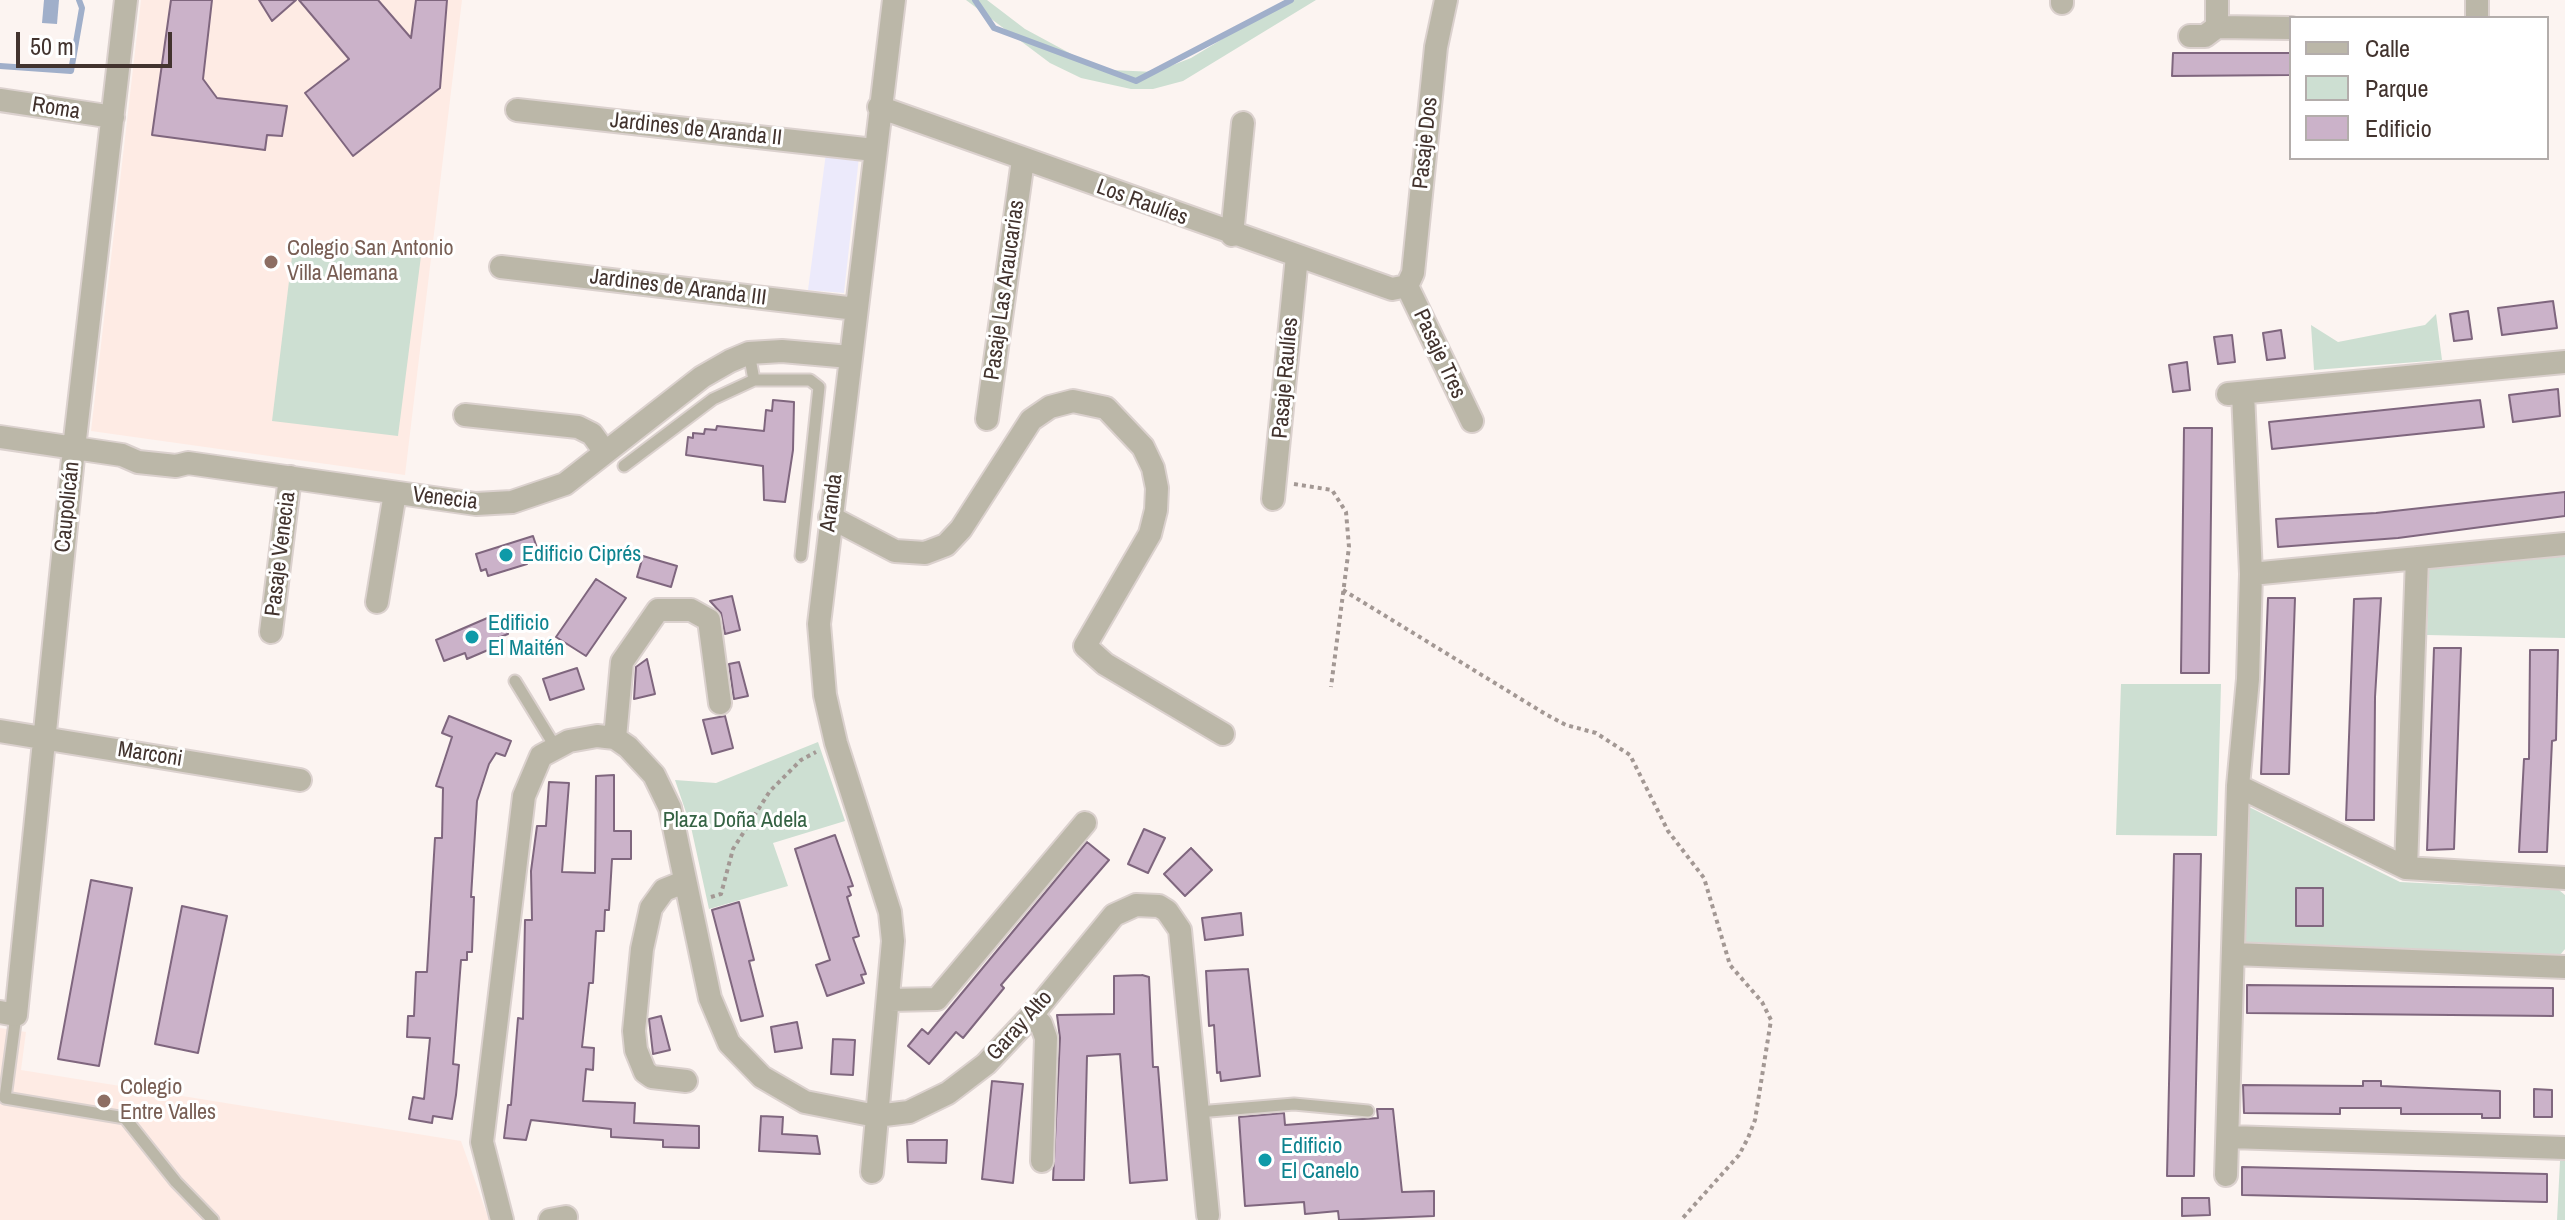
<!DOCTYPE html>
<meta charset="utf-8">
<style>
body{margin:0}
#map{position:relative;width:2565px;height:1220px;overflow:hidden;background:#fcf4f1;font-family:"Archivo Narrow",sans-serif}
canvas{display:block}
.legend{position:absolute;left:2289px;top:16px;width:260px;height:144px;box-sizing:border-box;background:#fff;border:2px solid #b3adab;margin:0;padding:10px 14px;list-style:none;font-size:24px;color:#42332e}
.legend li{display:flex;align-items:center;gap:16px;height:40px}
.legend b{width:40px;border:2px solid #b3adab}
.scale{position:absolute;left:16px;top:32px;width:156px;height:36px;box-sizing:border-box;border:4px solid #42332e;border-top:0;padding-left:10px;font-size:24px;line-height:28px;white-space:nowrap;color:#42332e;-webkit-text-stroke:6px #fff;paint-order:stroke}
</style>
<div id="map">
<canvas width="2565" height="1220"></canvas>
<ul class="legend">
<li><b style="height:10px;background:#bbb7a8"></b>Calle</li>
<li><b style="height:22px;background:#cddfd2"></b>Parque</li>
<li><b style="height:22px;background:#cbb2c9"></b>Edificio</li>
</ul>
<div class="scale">50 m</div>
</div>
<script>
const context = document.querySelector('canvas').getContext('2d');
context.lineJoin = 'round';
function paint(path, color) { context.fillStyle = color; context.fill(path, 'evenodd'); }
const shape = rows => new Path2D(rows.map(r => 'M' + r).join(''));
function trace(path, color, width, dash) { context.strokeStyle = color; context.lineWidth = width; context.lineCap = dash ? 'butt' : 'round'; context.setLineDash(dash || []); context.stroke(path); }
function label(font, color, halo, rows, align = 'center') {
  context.font = font + ' "Archivo Narrow",sans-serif'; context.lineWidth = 6; context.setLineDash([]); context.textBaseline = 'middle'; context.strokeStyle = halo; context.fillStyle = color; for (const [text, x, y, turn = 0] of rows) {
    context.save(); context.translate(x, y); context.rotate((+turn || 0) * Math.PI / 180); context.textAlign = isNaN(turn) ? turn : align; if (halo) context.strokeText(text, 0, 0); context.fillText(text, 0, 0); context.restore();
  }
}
paint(shape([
 [826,153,859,157,844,293,808,290]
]), '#eceafb');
paint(shape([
 [141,0,462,0,405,475,91,431],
 [0,1028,26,1032,21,1070,461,1141,489,1220,0,1220]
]), '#feebe4');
paint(shape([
 [966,0,987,0,1025,29,1088,63,1111,70,1155,72,1191,58,1287,0,1316,0,1183,81,1153,89,1131,89,1081,78,1050,63],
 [294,240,421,256,398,436,272,421],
 [2436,314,2442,360,2314,370,2311,325,2338,342,2425,325],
 [2565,555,2565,638,2427,635,2429,567],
 [2121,684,2221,684,2217,836,2116,835],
 [818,742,845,821,773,843,788,886,709,909,691,827,675,780,716,783],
 [2245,805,2400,882,2559,890,2565,895,2565,949,2560,955,2242,942],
 [2560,1161,2565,1161,2565,1220,2557,1220]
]), '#cddfd2');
paint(shape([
 [44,0,59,0,57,24,42,23]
]), '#a0afca');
trace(shape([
 [975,0,994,28,1136,81,1291,0],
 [0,66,71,71,82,8,79,0]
]), '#a0afca', 6);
const building = shape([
 [171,0,212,0,203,79,217,98,287,106,282,136,267,135,265,150,152,135,171,0],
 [259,0,296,0,272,21,259,0],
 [299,0,378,0,411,38,416,0,447,0,440,88,353,156,305,93,349,59,299,0],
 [2173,53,2291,53,2291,75,2172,76,2173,53],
 [2553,301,2557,328,2502,335,2498,308,2553,301],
 [2468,311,2472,339,2454,341,2450,314,2468,311],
 [2281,330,2285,358,2267,360,2263,333,2281,330],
 [2232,335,2235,362,2218,364,2214,337,2232,335],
 [2187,362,2190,390,2173,392,2169,365,2187,362],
 [2558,389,2560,416,2513,422,2509,395,2558,389],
 [773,400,794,402,793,450,785,502,764,500,763,466,686,455,688,437,693,438,693,433,704,434,705,429,716,430,717,426,764,431,766,410,772,411,773,400],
 [2480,400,2484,427,2272,449,2269,422,2480,400],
 [2184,428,2212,428,2209,673,2181,673,2184,428],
 [2565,492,2565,516,2398,538,2278,547,2276,519,2376,513,2565,492],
 [533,536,539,554,525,559,527,564,488,576,486,569,481,571,476,554,533,536],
 [643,556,677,566,671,587,637,577,643,556],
 [596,579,626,598,586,656,556,637,596,579],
 [732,596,740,630,725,634,721,613,710,601,732,596],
 [2268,598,2295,598,2289,774,2261,774,2268,598],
 [2381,598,2375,697,2374,820,2346,820,2354,599,2381,598],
 [499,613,508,634,493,640,495,647,467,659,465,653,444,661,436,640,499,613],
 [2434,648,2461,648,2454,849,2427,850,2434,648],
 [2530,650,2558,650,2556,740,2552,741,2547,852,2519,852,2524,759,2529,759,2530,650],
 [647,659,655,694,634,699,636,667,647,659],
 [739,662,748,696,734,699,729,664,739,662],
 [577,668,584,689,550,700,543,679,577,668],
 [449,716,511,741,505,756,496,753,489,764,477,801,471,897,474,897,472,952,467,952,467,960,461,960,453,1064,459,1065,456,1095,452,1119,433,1116,432,1123,409,1119,413,1097,424,1099,430,1038,407,1037,408,1016,414,1016,416,972,427,972,435,838,442,838,443,788,436,786,452,737,442,733,449,716],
 [725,716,733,748,712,754,703,720,725,716],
 [614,775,614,831,631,831,631,859,612,859,609,910,605,910,604,931,596,931,593,983,589,983,582,1047,594,1048,593,1070,586,1069,583,1101,635,1103,634,1123,699,1126,699,1148,663,1147,663,1140,611,1137,611,1129,531,1120,526,1140,504,1138,508,1105,511,1105,518,1018,523,1019,525,920,532,920,531,871,537,826,546,826,549,782,569,783,562,872,595,873,596,776,614,775],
 [1144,829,1165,838,1148,873,1128,864,1144,829],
 [835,835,853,886,848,887,851,895,847,897,859,936,853,938,866,974,861,975,864,983,827,996,816,965,830,960,795,849,835,835],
 [1087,842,1109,860,1001,985,1004,988,963,1038,956,1032,929,1064,908,1046,922,1029,928,1034,1087,842],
 [1191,848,1212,870,1185,896,1164,874,1191,848],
 [2174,854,2201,854,2194,1176,2167,1176,2174,854],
 [91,880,132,888,99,1066,58,1059,91,880],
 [2296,888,2323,888,2323,926,2296,926,2296,888],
 [739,902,754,960,749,961,763,1016,741,1021,712,910,739,902],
 [182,906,227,916,198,1053,155,1044,182,906],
 [1241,913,1243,935,1205,940,1202,918,1241,913],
 [1248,969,1260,1076,1221,1081,1220,1072,1217,1073,1214,1025,1209,1026,1206,971,1248,969],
 [1142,975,1149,977,1153,1067,1158,1067,1167,1180,1130,1183,1120,1054,1087,1056,1084,1180,1053,1180,1060,1038,1057,1015,1114,1014,1114,976,1142,975],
 [2247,985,2553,988,2553,1016,2247,1013,2247,985],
 [661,1016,670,1050,653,1054,649,1019,661,1016],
 [797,1022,802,1048,775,1052,771,1027,797,1022],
 [833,1039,855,1040,853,1075,831,1074,833,1039],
 [992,1081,1023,1084,1013,1183,982,1179,992,1081],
 [2363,1081,2381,1081,2381,1086,2500,1091,2500,1118,2482,1118,2482,1114,2401,1114,2401,1108,2340,1108,2340,1114,2244,1113,2243,1085,2363,1086,2363,1081],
 [2534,1089,2552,1090,2552,1117,2534,1117,2534,1089],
 [1377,1109,1393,1109,1402,1192,1434,1191,1434,1216,1339,1220,1338,1211,1305,1214,1304,1202,1245,1206,1239,1117,1284,1113,1285,1125,1378,1118,1377,1109],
 [761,1116,783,1117,782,1134,817,1136,820,1154,759,1151,761,1116],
 [907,1140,947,1140,946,1163,908,1162,907,1140],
 [2242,1167,2547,1174,2547,1202,2242,1195,2242,1167],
 [2182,1198,2209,1198,2210,1215,2182,1216,2182,1198]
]);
paint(building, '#cbb2c9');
trace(building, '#7f667e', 2);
const lane = shape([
 [754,380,810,380,819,387,801,556],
 [624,466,713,399,754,380,749,353],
 [515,681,556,748],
 [16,1015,5,1098,125,1118,176,1182,213,1220],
 [1198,1112,1294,1104,1368,1111]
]);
const street = shape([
 [2217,0,2217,27,2291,28],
 [2062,3,2062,0],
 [2477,18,2477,0],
 [2190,36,2205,36,2217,27],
 [0,100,113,117],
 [879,107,1392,289,1407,286],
 [517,110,874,150],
 [1232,235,1243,123],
 [501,267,856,309],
 [1407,286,1413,273,1436,47,1446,0],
 [1407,286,1472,421],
 [2228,394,2565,362],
 [465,415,578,427,592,434,605,452],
 [987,419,1023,160],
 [0,437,122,455,138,462,176,466,188,463,476,504,512,502,565,484,702,377,730,361,749,353,782,351,850,357],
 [1273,499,1297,256],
 [830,517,895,551,925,553,946,545,961,529,1031,420,1050,407,1073,401,1106,408,1143,447,1153,468,1157,488,1156,510,1150,534,1085,646,1105,664,1223,734],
 [2251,574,2565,544],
 [377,602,395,493],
 [271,632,290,477],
 [0,731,300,780],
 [615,738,622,662,658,610,691,610,709,620,720,703],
 [2238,786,2406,868,2565,878],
 [2406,868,2417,558],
 [684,882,664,890,651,908,642,949,634,1031,636,1050,645,1072,652,1077,686,1081],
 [2233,954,2565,967],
 [889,1000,937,999,1085,823],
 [0,1012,16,1015,74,448,126,0],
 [1032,1015,1041,1024,1046,1038,1042,1161],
 [2230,1137,2565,1148],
 [872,1172,893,941,890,912,836,743,825,695,819,624,894,0],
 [2226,1175,2238,786,2248,679,2251,574,2243,393],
 [502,1220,482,1142,524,796,541,756,569,741,597,736,615,738,628,747,654,775,670,808,710,998,729,1043,762,1077,805,1102,876,1116,909,1112,948,1093,986,1064,1032,1015,1114,915,1136,905,1159,906,1167,911,1180,930,1208,1215],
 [550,1220,566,1217]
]);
trace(lane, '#dbd1ce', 15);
trace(street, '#dbd1ce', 26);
trace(shape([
 [1294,484,1332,490,1346,512,1349,547,1331,687],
 [1343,590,1547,715,1566,725,1596,733,1630,755,1668,831,1704,878,1730,965,1762,1002,1771,1020,1755,1120,1748,1138,1739,1155,1681,1220],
 [711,897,721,894,733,849,770,791,801,760,816,752]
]), '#a39894', 4, [4, 4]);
trace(lane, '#bbb7a8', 11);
trace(street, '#bbb7a8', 22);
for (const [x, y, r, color] of [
 [271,262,8,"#8d6e63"],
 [506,555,8,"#0f9aa8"],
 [472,637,8,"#0f9aa8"],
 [104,1101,8,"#8d6e63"],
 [1265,1160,8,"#0f9aa8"]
]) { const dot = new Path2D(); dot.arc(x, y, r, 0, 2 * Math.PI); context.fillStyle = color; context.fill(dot); trace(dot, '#fff', 3); }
label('22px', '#42332e', '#fff', [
 ["Roma",56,109,9],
 ["Jardines de Aranda II",696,130,6],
 ["Pasaje Dos",1426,143,-84],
 ["Los Raulíes",1142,203,20],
 ["Jardines de Aranda III",678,288,7],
 ["Pasaje Las Araucarias",1005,290,-82],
 ["Pasaje Tres",1439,354,65],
 ["Pasaje Raulíes",1286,378,-85],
 ["Venecia",445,499,7],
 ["Aranda",832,503,-83],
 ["Caupolicán",68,507,-84],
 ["Pasaje Venecia",281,554,-83],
 ["Marconi",150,755,9],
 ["Garay Alto",1020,1026,-48]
]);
label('22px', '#785e54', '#fff', [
 ["Colegio San Antonio",287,249],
 ["Villa Alemana",287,274],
 ["Colegio",120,1088],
 ["Entre Valles",120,1113]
], 'left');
label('22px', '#0d838f', '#fff', [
 ["Edificio Ciprés",522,555],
 ["Edificio",488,624],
 ["El Maitén",488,649],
 ["Edificio",1281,1147],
 ["El Canelo",1281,1172]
], 'left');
label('22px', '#346243', '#fff', [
 ["Plaza Doña Adela",735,821]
]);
</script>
